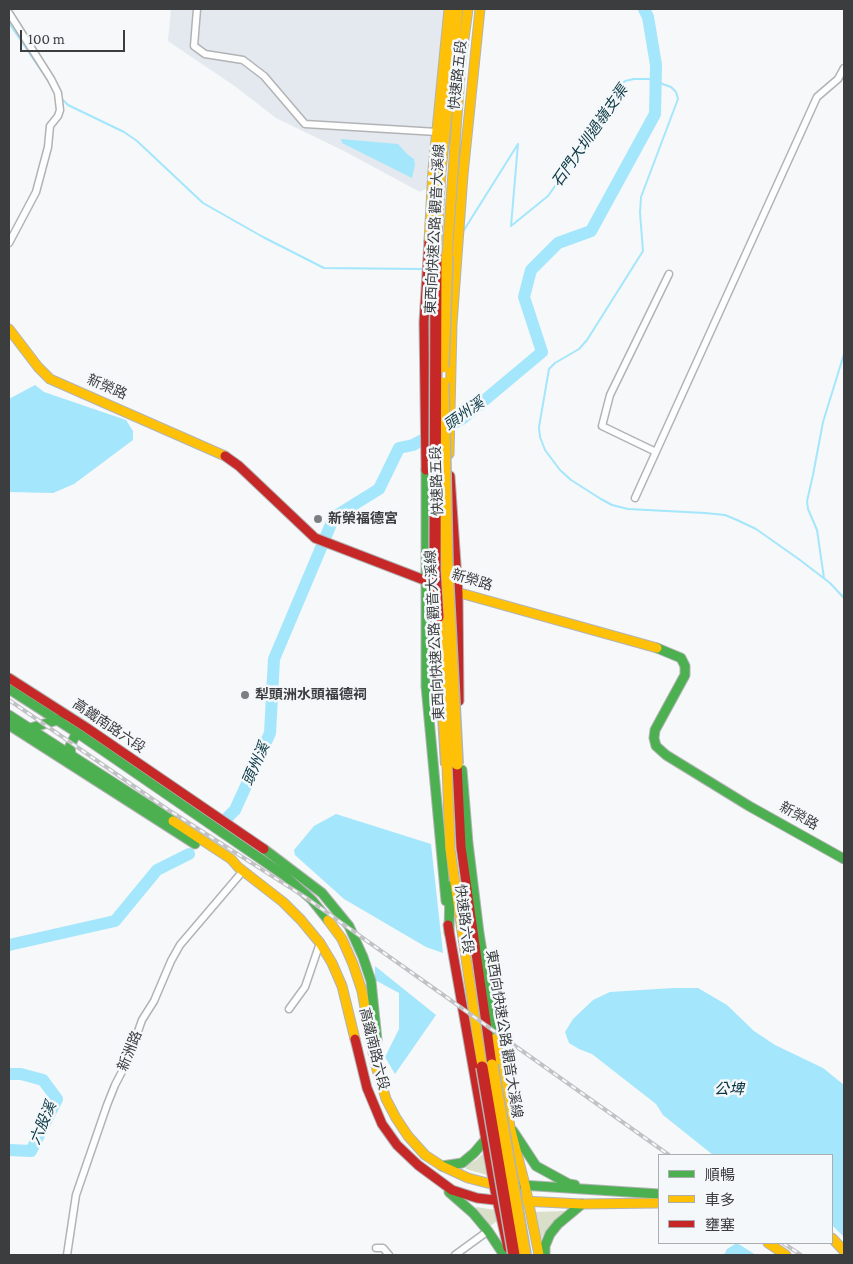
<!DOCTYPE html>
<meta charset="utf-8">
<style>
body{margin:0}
#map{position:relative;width:853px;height:1264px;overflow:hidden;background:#f6f8fa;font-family:"Crimson Pro","Noto Sans TC",serif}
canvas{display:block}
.frame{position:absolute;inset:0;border:10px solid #3c3d3e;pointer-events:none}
.legend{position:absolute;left:658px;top:1154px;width:175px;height:90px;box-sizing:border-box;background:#f5f8fb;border:1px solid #abadaf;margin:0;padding:6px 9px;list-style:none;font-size:15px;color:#3c3d3e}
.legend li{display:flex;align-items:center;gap:10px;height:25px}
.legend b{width:25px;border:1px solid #abadaf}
.scale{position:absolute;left:20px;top:30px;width:105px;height:22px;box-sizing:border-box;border:2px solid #3c3d3e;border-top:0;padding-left:6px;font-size:15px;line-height:18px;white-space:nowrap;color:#3c3d3e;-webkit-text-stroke:4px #f5f8fb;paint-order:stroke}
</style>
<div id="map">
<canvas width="853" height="1264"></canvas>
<div class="frame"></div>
<ul class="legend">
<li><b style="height:6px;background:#4caf50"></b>順暢</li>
<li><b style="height:6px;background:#ffc107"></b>車多</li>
<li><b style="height:6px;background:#c62828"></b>壅塞</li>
</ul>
<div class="scale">100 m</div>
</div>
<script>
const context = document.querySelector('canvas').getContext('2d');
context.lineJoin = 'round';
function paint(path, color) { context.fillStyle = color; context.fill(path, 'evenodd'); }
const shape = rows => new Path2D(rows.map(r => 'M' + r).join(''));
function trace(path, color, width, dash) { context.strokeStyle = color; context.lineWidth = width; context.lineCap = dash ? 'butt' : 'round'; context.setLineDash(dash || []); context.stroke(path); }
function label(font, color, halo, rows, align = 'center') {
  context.font = font + ' "Crimson Pro","Noto Sans TC",serif'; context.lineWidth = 5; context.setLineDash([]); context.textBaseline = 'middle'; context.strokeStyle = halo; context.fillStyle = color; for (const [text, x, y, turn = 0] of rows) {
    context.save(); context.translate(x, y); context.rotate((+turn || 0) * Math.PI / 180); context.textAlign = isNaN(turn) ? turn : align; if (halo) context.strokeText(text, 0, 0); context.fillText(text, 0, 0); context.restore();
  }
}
paint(shape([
 [171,9,448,9,427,188,420,192,344,151,276,118,236,87,168,41]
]), '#e4e9f0');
paint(shape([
 [484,1154,487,1175,466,1169,466,1165,476,1160,481,1155],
 [476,1207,495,1210,497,1221,489,1227,477,1211],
 [565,1211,551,1224,541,1239,535,1212]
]), '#d9dfc8');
paint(shape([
 [341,139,398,144,408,155,414,159,415,165,412,178,342,143],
 [35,385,44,392,126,420,133,431,133,440,74,484,53,493,9,492,9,399],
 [336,814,431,844,443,953,426,947,344,899,295,855,294,850,314,826],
 [375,966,436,1015,395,1074,385,1057,399,1029,399,993,375,980],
 [673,988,698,988,727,1005,754,1031,775,1045,823,1068,844,1085,844,1237,832,1225,832,1155,713,1155,663,1115,656,1104,592,1054,579,1049,569,1043,565,1032,573,1019,593,1000,610,992],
 [737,1243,748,1250,756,1255,724,1255,727,1249]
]), '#a4e6fb');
trace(shape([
 [9,23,51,85],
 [60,97,68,105,124,132,137,141,203,203,263,237,324,268,421,269],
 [464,230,518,144,511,226,548,196,593,132,619,87,625,81,634,79,649,79,671,87,676,92,678,99,641,197,640,213,643,251,587,340,579,349,555,363,549,369,539,427,540,437,545,450,560,470,571,480,601,499,612,505,628,509,705,513,725,515,737,520,756,529,800,560,830,583,844,598],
 [824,578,817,530,808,509,807,501,813,475,823,422,844,354]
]), '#a4e6fb', 2);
trace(shape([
 [226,819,235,810,270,733,274,659,334,517,379,489,399,448,413,445,462,419,542,352,524,297,531,270,558,243,591,231,655,114,656,65,648,17,644,9],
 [9,945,115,921,157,870,189,854],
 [9,1074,21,1074,43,1080,57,1099,31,1151,9,1150]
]), '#a4e6fb', 12);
const street = shape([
 [197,9,194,46,205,54,243,60,264,76,305,124,437,132],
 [9,13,51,79,58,93,60,110,58,116,50,126,48,147,36,192,9,243],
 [656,452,602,426,610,395,669,274],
 [635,498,817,97,838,79,844,68],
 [289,1009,305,987,320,943],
 [376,1248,383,1248,389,1255],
 [67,1255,76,1195,107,1105,115,1085,128,1060,142,1020,154,1001,171,961,180,945,243,871],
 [455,1255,488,1231]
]);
const fast = shape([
 [426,470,426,686,446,901],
 [657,648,681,658,685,666,685,675,655,730,654,738,656,746,666,755,749,806,844,859],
 [9,689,79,734,284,875,312,900,328,920],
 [9,715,173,821],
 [9,725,195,844],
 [27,729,61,719],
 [71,755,70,746,75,736,79,734],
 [462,770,468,843,479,933,496,1038],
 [264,849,322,893,349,926,363,957,371,981,377,1040],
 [449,933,450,886],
 [513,1131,536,1166,569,1184,575,1185],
 [442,1166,462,1163,474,1153,486,1139],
 [521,1185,659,1194],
 [449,1192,473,1213,488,1231,504,1255],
 [545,1255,545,1246,550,1234,558,1224,582,1204]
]);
const slow = shape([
 [429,241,433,170,449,9],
 [447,256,461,61,468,9],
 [436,257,441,172,458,9],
 [9,329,38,367,50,379,225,456],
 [449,454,452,324,463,175,480,9],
 [453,591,657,648],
 [447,765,450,849,482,1067],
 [173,821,231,859,238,867,283,902,301,920,320,943,332,963,342,986,355,1039],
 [328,920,342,939,353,964,362,991,375,1063,386,1099,396,1118,408,1136,425,1155,442,1166,468,1178,499,1186],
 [496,1038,510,1127,525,1185,539,1255],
 [523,1201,582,1204,659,1203],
 [832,1238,844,1251],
 [768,1243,786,1255]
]);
const jam = shape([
 [225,456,239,466,315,538,432,583],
 [426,470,424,322,429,241],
 [450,476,458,593,459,701],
 [9,678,87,728,264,849],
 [457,764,461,847,492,1065],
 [448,925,494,1186,508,1248],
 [355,1039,367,1088,382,1124,397,1145,418,1165,452,1190,477,1198,503,1201]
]);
trace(street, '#b2b3b5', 9);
trace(fast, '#b2b3b5', 11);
trace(slow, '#b2b3b5', 11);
trace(jam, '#b2b3b5', 11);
trace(street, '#fefefe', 6);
trace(fast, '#4caf50', 9);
trace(slow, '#ffc107', 9);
trace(jam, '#c62828', 9);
const rail = shape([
 [9,700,167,809,305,897,669,1155],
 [783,1243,801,1255]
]);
trace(rail, '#c2c2c4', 4);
trace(rail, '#f5f8fb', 2, [5.5]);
const slowBridge = shape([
 [443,367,447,256],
 [443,383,447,571,457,764],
 [438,617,447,765],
 [492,1065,525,1255]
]);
const jamBridge = shape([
 [436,257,435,570,438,617],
 [482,1067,514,1255]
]);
trace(slowBridge, '#b2b3b5', 14, []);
trace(jamBridge, '#b2b3b5', 14, []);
trace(slowBridge, '#ffc107', 11);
trace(jamBridge, '#c62828', 11);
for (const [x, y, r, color] of [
 [318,519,5,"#7d7e80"],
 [245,695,5,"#7d7e80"]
]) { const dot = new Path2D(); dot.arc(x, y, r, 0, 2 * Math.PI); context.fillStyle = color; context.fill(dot); trace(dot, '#f5f8fb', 2); }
label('14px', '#3c3d3e', '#f5f8fb', [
 ["快速路五段",458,75,-84],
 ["東西向快速公路 觀音大溪線",435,229,-87],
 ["新榮路",107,387,23],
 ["快速路五段",437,481,-92],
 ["新榮路",472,580,17],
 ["東西向快速公路 觀音大溪線",435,635,-93],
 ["高鐵南路六段",109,726,34],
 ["新榮路",799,816,29],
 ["快速路六段",464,919,83],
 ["東西向快速公路 觀音大溪線",504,1034,81],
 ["高鐵南路六段",374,1049,76],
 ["新洲路",130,1051,-68]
]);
label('bold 14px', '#3c3d3e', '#f5f8fb', [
 ["新榮福德宮",328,519],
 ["犁頭洲水頭福德祠",255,695]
], 'left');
label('italic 15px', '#083641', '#f5f8fb', [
 ["石門大圳過嶺支渠",590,136,-55],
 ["頭州溪",464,414,-35],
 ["頭州溪",256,764,-66],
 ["公埤",729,1089],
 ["六股溪",43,1123,-67]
]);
</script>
